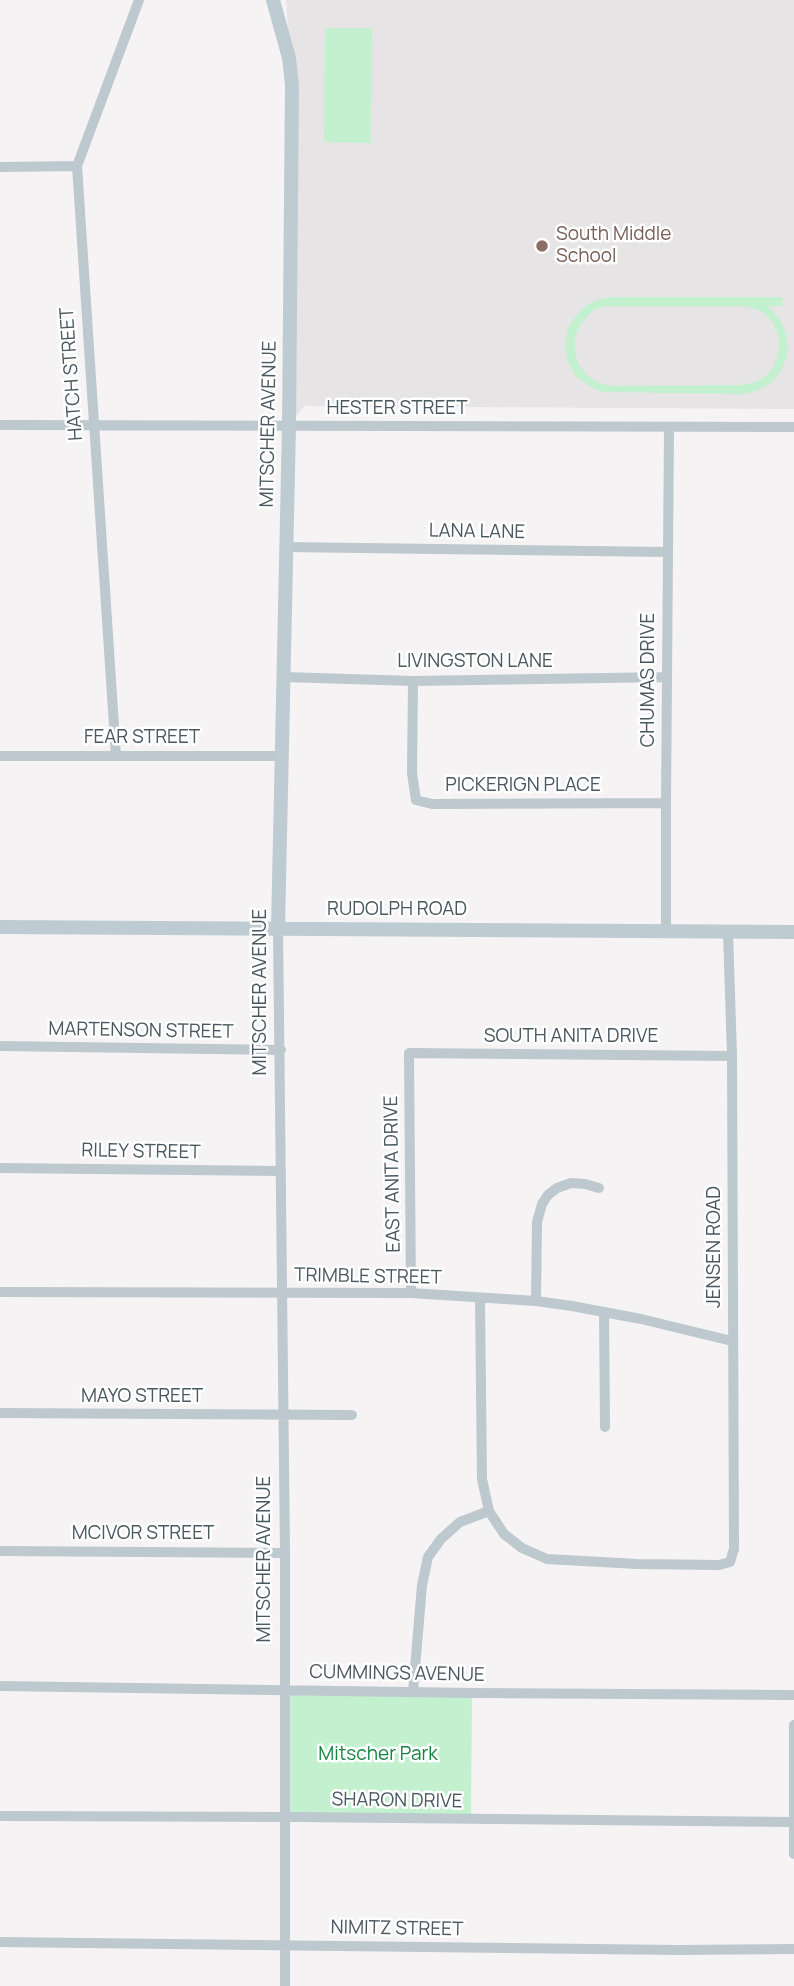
<!DOCTYPE html>
<style>
body{margin:0}
canvas{display:block;background:#f5f3f3}
</style>
<canvas width="794" height="1986"></canvas>
<script>
const context = document.querySelector('canvas').getContext('2d');
context.lineJoin = 'round';
function paint(path, color) { context.fillStyle = color; context.fill(path, 'evenodd'); }
const shape = rows => new Path2D(rows.map(r => 'M' + r).join(''));
function trace(path, color, width, dash) { context.strokeStyle = color; context.lineWidth = width; context.lineCap = dash ? 'butt' : 'round'; context.setLineDash(dash || []); context.stroke(path); }
function label(font, color, halo, rows, align = 'center') {
  context.font = font + ' Manrope,sans-serif'; context.lineWidth = 5; context.setLineDash([]); context.textBaseline = 'middle'; context.strokeStyle = halo; context.fillStyle = color; for (const [text, x, y, turn = 0] of rows) {
    context.save(); context.translate(x, y); context.rotate((+turn || 0) * Math.PI / 180); context.textAlign = isNaN(turn) ? turn : align; if (halo) context.strokeText(text, 0, 0); context.fillText(text, 0, 0); context.restore();
  }
}
paint(shape([
 [286,0,794,0,794,409,304,406,289,426,292,85]
]), '#e6e4e5');
paint(shape([
 [325,28,372,28,371,143,324,142],
 [611,297,783,297,782,306,768,306,780,320,786,333,788,346,786,358,781,371,773,381,761,389,745,394,601,392,587,385,575,375,568,361,565,346,567,330,575,317,585,306,597,300],
 [608,306,740,306,752,308,764,313,773,323,778,335,779,347,777,357,773,367,766,376,756,382,741,385,611,386,598,383,587,375,579,365,575,352,575,338,580,325,589,314,597,308],
 [284,1689,472,1693,471,1820,285,1817]
]), '#c3f0cf');
trace(shape([
 [0,167,77,166],
 [0,425,794,427],
 [285,547,667,552],
 [284,677,413,681,667,677],
 [413,681,412,773,416,800,432,804,666,803],
 [0,756,283,756],
 [116,756,77,166,139,0],
 [278,928,285,1553,285,1986],
 [666,932,666,803,669,428],
 [0,1046,281,1050],
 [0,1168,281,1171],
 [0,1292,411,1293,536,1301,572,1306,641,1319,732,1341],
 [411,1293,409,1053,732,1056],
 [480,1298,482,1479,489,1511,504,1534,522,1548,547,1559,637,1564,719,1565,730,1562,734,1549,732,1056,728,931],
 [536,1301,537,1222,542,1204,548,1195,557,1188,571,1183,585,1184,599,1188],
 [604,1312,605,1427],
 [0,1413,352,1415],
 [0,1551,285,1553],
 [0,1686,472,1693,794,1695],
 [413,1692,422,1585,428,1557,441,1539,460,1522,489,1511],
 [794,1725,794,1854],
 [0,1816,296,1817,793,1822],
 [0,1942,678,1950,794,1949]
]), '#bec8cf', 10);
trace(shape([
 [273,0,289,58,292,85,289,426,278,928],
 [0,927,794,932]
]), '#bfcbd3', 14);
for (const [x, y, r, color] of [
 [542,246,7,"#8d6e63"]
]) { const dot = new Path2D(); dot.arc(x, y, r, 0, 2 * Math.PI); context.fillStyle = color; context.fill(dot); trace(dot, '#fff', 2.5); }
label('19px', '#785e54', '#fff', [
 ["South Middle",556,235],
 ["School",556,257]
], 'left');
label('19px', '#4a5860', '#fff', [
 ["HATCH STREET",72,374,-94],
 ["HESTER STREET",397,409],
 ["MITSCHER AVENUE",269,424,-89],
 ["LANA LANE",477,532,1],
 ["LIVINGSTON LANE",475,662],
 ["CHUMAS DRIVE",649,680,-90],
 ["FEAR STREET",142,738],
 ["PICKERIGN PLACE",523,786],
 ["RUDOLPH ROAD",397,910],
 ["MITSCHER AVENUE",261,992,-90],
 ["MARTENSON STREET",141,1031,1],
 ["SOUTH ANITA DRIVE",571,1037],
 ["RILEY STREET",141,1152,1],
 ["EAST ANITA DRIVE",393,1174,-91],
 ["JENSEN ROAD",715,1247,-90],
 ["TRIMBLE STREET",368,1277,1],
 ["MAYO STREET",142,1397],
 ["MCIVOR STREET",143,1534],
 ["MITSCHER AVENUE",265,1559,-90],
 ["CUMMINGS AVENUE",397,1674,1],
 ["SHARON DRIVE",397,1801,1],
 ["NIMITZ STREET",397,1929,1]
]);
label('19px', '#188441', '#fff', [
 ["Mitscher Park",378,1755]
]);
</script>
